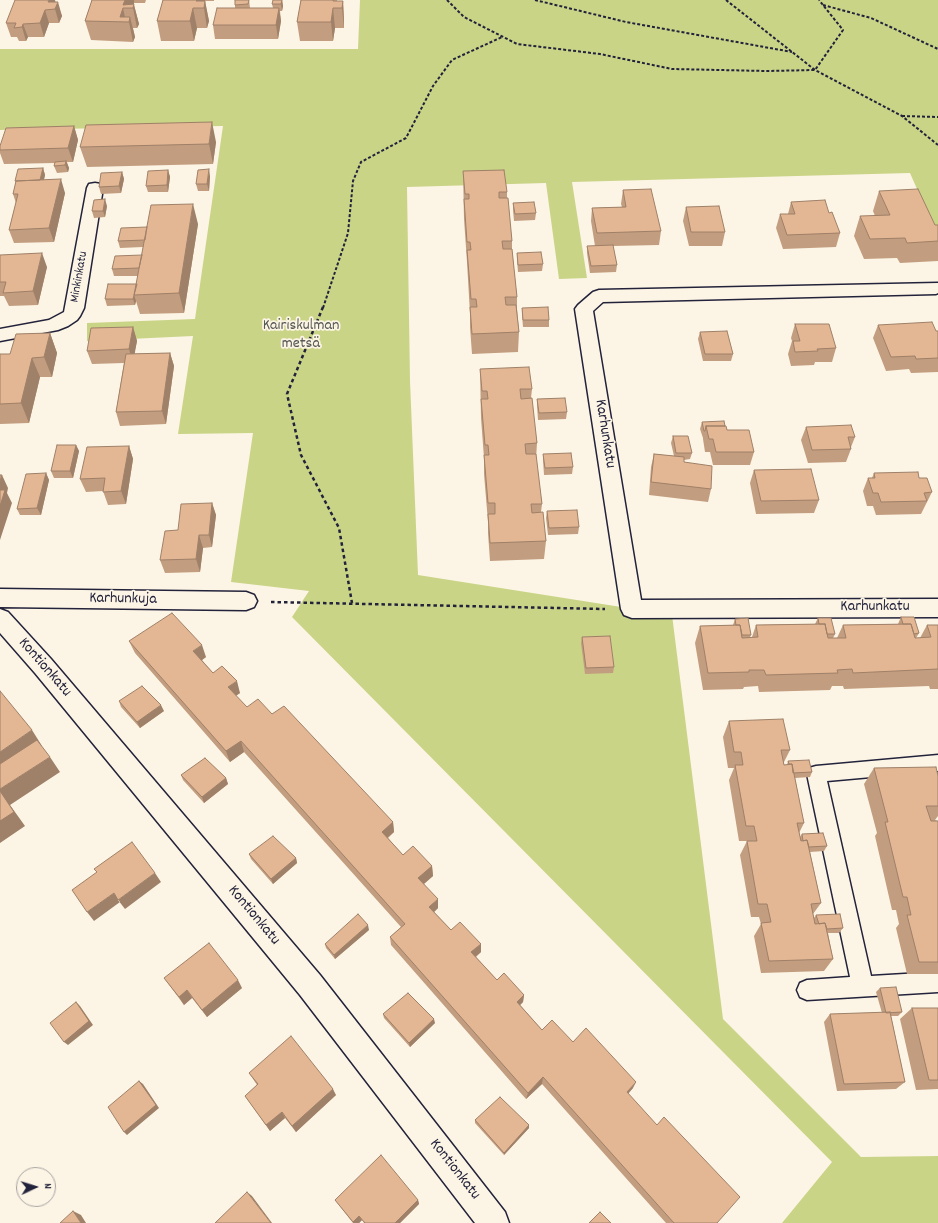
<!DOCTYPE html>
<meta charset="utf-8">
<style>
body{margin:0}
#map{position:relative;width:938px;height:1223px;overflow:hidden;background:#fcf5e5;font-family:Dekko,sans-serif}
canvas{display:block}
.north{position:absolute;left:16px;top:1167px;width:40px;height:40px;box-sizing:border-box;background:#fcf5e5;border:1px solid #a5a1a1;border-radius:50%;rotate:86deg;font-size:11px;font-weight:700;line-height:16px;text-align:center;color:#22223b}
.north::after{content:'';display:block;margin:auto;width:14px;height:18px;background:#22223b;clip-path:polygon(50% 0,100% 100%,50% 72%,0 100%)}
</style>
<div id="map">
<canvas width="938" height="1223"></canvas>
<div class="north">N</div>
</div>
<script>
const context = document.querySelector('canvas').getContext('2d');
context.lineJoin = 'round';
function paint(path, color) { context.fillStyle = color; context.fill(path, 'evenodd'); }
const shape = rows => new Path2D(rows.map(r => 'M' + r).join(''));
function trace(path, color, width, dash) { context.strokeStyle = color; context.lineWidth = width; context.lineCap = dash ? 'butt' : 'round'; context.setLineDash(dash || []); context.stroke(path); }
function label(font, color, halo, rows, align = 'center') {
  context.font = font + ' Dekko,sans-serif'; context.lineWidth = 3.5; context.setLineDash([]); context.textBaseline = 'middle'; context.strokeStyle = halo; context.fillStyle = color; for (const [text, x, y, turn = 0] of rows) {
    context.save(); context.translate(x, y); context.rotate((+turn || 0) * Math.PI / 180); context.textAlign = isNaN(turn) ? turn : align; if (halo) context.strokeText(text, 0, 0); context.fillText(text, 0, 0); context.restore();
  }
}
paint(shape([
 [360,0,938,0,938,237,910,173,572,182,587,278,559,279,546,183,407,187,410,381,418,575,672,615,723,1019,861,1157,938,1156,938,1223,782,1223,832,1162,292,617,309,591,231,582,253,433,178,434,193,336,87,341,87,323,195,319,223,126,0,130,0,49,358,49]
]), '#c9d487');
const service = shape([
 [938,755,938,771,827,781,871,976,938,972,938,992,807,1000,800,997,797,990,800,983,807,980,850,977,807,774,809,768,816,766,938,755]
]);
const minor = shape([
 [95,183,101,184,103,188,84,308,80,316,77,320,68,326,58,330,0,341,0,329,49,320,64,312,87,188,89,184,95,183],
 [938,283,938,293,936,294,603,302,593,311,641,600,938,599,938,617,632,618,624,615,621,609,575,309,578,305,593,292,599,290,938,283],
 [0,589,246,592,254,595,257,601,254,607,246,610,0,607,0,589],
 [0,609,8,612,51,659,320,975,505,1212,509,1223,475,1223,300,995,35,673,0,633,0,609]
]);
trace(service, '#22223b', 3);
trace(minor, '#22223b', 3);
trace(shape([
 [447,0,464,17,517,44,600,54,672,69,766,71,815,70,843,30,819,0],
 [535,0,626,22,792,52],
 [726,0,815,70,902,116,938,145],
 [823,5,871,18,938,49],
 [902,116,938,117],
 [323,308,348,233,353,181,361,162,406,138,433,86,452,60,502,37]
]), '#22223b', 2, [3, 2]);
trace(shape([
 [323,307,287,394,301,455,339,528,352,603],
 [271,602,605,609]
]), '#22223b', 2.5, [3.5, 3]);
paint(service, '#fcf5e5');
paint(minor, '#fcf5e5');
paint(shape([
 [92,0,146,0,145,3,134,3,134,5,139,24,137,28,133,28,135,37,133,42,91,40,85,21],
 [163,0,214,0,214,1,205,1,209,21,207,28,197,28,194,41,161,41,157,21],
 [249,0,250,8,273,8,272,4,282,0,283,6,282,11,280,11,281,21,278,39,215,39,213,25,235,8,235,5],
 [301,0,337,0,337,1,343,1,344,21,344,28,335,28,333,41,300,41,297,22],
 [56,2,62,16,59,23,49,23,44,37,28,37,26,41,19,41,17,37,11,37,6,23],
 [74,126,78,140,73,162,67,162,69,168,68,172,57,173,54,166,55,163,4,164,0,153,0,150],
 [216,142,213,164,87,167,80,147],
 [43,168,45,175,44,180,65,193,54,242,14,243,9,230,16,203,13,194,16,182,15,181],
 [168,170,170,177,168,192,148,192,146,186],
 [463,171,507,192,507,198,512,241,512,250,517,297,517,309,519,332,518,352,472,354,470,327,470,314,467,262,464,219],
 [122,172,124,179,121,193,101,194,99,187],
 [210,176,209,191,198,191,196,184],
 [623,190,661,231,659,245,613,246,617,265,616,272,590,273,587,253,587,246,595,246,591,221,592,208,622,207,621,204],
 [879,191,935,225,938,225,938,261,900,263,897,258,864,259,854,236,860,216,875,216,873,211],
 [791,202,829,213,840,233,836,247,783,249,776,228,780,214,788,214],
 [513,203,536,213,535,220,514,221,513,210],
 [107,206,105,217,94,218,92,211],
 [686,207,725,232,722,246,689,246,683,221],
 [198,224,184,313,140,314,136,301,135,305,107,306,105,299,136,284,138,276,114,276,112,269,142,255,143,247,120,248,118,241],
 [517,253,543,264,542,271,518,272,517,260],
 [0,255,47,267,38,305,9,306,4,296,0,296],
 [522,308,549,320,549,327,523,327,522,315],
 [795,324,836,348,832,362,815,362,814,365,791,366,788,354,792,341,791,338],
 [878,325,938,331,938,372,911,373,909,369,886,371,873,338],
 [133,327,137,341,134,354,170,353,174,366,166,424,120,426,116,412,124,363,92,364,87,351],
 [700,332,733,354,731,361,703,361,698,339],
 [50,333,57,353,52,377,40,377,29,423,0,424,0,354,10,354],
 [480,369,532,389,531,398,537,443,536,459,542,504,541,512,546,541,544,559,490,561,488,533,488,522,484,474,484,458,481,418],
 [537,399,567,412,566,419,538,420,537,405],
 [702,422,725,426,727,430,754,452,750,465,713,465,710,452,705,452,703,439,703,438,700,429],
 [806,427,855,437,851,447,851,449,846,462,808,463,801,440],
 [673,436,692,453,690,459,684,460,684,462,711,489,708,502,649,495,651,467,654,454,674,456,671,443],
 [76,445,79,451,73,478,54,478,51,471],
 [129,446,133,459,126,504,108,505,103,491,86,492,80,479],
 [543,454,573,467,572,474,544,475,543,460],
 [754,470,819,500,814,513,756,514,750,483],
 [46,473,49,480,41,515,20,515,17,509],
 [874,473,919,478,932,492,921,514,876,515,873,506,867,506,863,491,868,478,872,478],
 [212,503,216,515,212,547,203,548,200,572,165,573,160,560,178,530],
 [547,511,579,527,578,534,548,535,546,518],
 [901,617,919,633,916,638,920,638,927,625,938,625,938,689,930,689,929,686,844,689,843,686,832,686,830,690,759,692,758,686,744,687,743,689,703,690,695,643,700,626,733,625,735,619,751,635,750,637,752,637,756,625,815,624,818,618,835,634,833,638,837,638,843,625,898,624],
 [582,637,614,667,613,673,585,674,581,643],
 [129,641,206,657,202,660,213,673,240,693,236,696,247,707,272,714,393,822,394,832,388,838,403,855,432,866,433,876,424,884,438,908,434,912,451,930,481,944,481,952,476,957,497,980,524,995,523,1002,520,1005,542,1030,573,1042,633,1088,628,1094,717,1223,666,1223,542,1084,526,1099,391,945,390,937,401,927,244,752,230,762,135,653],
 [119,701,164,711,140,728,121,707],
 [729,721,790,750,784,762,784,765,787,765,788,761,812,772,810,777,795,778,804,823,799,833,800,837,802,834,827,846,824,851,810,852,821,903,813,914,814,918,816,915,843,928,839,933,828,933,833,959,824,971,761,973,754,936,761,924,759,917,751,917,740,855,747,841,739,841,729,780,734,768,728,768,723,737],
 [874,768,938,776,938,816,935,820,938,821,938,974,907,974,896,928,899,924,896,910,892,910,875,836,877,833,864,784],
 [181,775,226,778,228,784,204,803,183,780],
 [249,854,296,858,297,863,273,884,251,859],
 [369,930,335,959,326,948,325,944],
 [164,978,242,988,207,1017,192,998,184,1005],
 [880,988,902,1012,898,1016,891,1016,905,1082,896,1089,837,1091,824,1022,830,1014,882,1013,876,992],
 [912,1008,938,1008,938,1089,916,1090,900,1019],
 [383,1014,435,1023,410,1047,384,1018],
 [249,1073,336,1095,296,1132,285,1118,270,1131,245,1096,257,1085],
 [475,1120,529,1125,529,1128,504,1155,475,1123],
 [335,1200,418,1200,419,1204,400,1223,364,1223,362,1220,359,1223,353,1223]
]), '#c39d7f');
paint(shape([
 [49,0,55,0,56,4,48,2],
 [125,0,134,0,134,5,139,24,137,28,133,8,123,5],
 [197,0,205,0,203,8,196,1],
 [282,0,283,6,282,11,281,4],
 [205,1,209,21,207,28,204,8],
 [343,1,344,21,344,28,342,8],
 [58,2,62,16,59,23,55,9],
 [123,8,126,22,120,17],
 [193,8,197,28,194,41,190,21],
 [279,8,281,21,278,39,276,25],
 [333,8,335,28,333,41,331,22],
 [45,10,49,23,44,37,40,23],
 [130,17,135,37,133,42,129,22],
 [23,24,28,37,26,41,22,27],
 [212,122,216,142,213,164,209,144],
 [74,126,78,140,73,162,68,148],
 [66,161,69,168,68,172,65,165],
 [43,168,45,175,42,187,40,180],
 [209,169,210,176,209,191,207,184],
 [168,170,170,177,168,192,167,185],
 [122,172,124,179,121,193,119,186],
 [61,179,65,193,54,242,49,228],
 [105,199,107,206,105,217,103,211],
 [193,204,198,224,184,313,179,293],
 [42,253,47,267,38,305,33,291],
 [137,284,134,295,136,301,135,305,133,299],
 [133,327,137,341,133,363,129,349],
 [50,333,57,353,52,377,44,357],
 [170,353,174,366,166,424,162,411],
 [32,358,40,377,29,423,21,403],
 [76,445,79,451,73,478,70,471],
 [129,446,133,459,126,504,121,491],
 [46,473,49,480,41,515,37,508],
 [2,475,8,488,7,493,12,503,0,540,0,481],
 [212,503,216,515,212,547,209,535],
 [199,535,203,548,200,572,196,559],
 [202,645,206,657,198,663,193,651],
 [237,681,240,693,232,698,228,687],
 [161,705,164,711,140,728,137,722],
 [32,730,42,746,0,775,0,752],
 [241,741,244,752,230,762,226,751],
 [50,757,60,772,10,805,25,826,0,843,0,789],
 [226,778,228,784,204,803,202,797],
 [393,822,394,832,383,841,382,832],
 [296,858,297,863,273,884,271,879],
 [432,866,433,876,419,888,418,878],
 [155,873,161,882,125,909,118,900],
 [114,893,120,902,94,921,87,912],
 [438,899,438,908,430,916,429,907],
 [368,925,369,930,335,959,334,955],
 [481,944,481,952,471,960,471,952],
 [238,980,242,988,207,1017,202,1010],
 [187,990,192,998,184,1005,179,997],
 [524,995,523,1002,516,1009,517,1002],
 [76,1002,80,1006,93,1025,68,1045,64,1042],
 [434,1019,435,1023,410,1047,409,1043],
 [543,1077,542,1084,526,1099,528,1093],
 [139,1081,143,1084,159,1108,127,1135,124,1132],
 [636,1082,633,1088,624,1098,627,1092],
 [333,1089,336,1095,296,1132,292,1126],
 [282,1112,285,1118,270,1131,266,1125],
 [529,1125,529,1128,504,1155,504,1153],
 [247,1192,252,1196,272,1223,271,1223],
 [418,1200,419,1204,400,1223,395,1223],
 [73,1211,81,1215,86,1223,81,1223],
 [359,1216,362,1220,359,1223,353,1223,353,1222]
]), '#9f8068');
const building = shape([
 [15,0,49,0,48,2,58,2,55,9,45,10,40,23,23,24,22,27,14,28,16,23,6,23,15,0],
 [92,0,125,0,123,5,134,4,133,8,123,8,120,17,130,17,129,22,85,21,92,0],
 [163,0,197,0,196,1,205,1,204,8,193,8,190,21,157,21,163,0],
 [235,0,249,0,248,4,235,5,235,0],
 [273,0,282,0,281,4,272,4,273,0],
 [301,0,333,0,333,1,343,1,342,8,333,8,331,22,297,22,301,0],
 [217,8,279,8,276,25,213,25,217,8],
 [212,122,209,144,80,147,86,125,212,122],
 [74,126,68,148,0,150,0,146,6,128,74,126],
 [66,161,65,165,54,166,55,162,66,161],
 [43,168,40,180,15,181,18,169,43,168],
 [209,169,207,184,196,184,198,170,209,169],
 [168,170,167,185,146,186,148,171,168,170],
 [504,170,507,192,499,192,499,198,508,198,512,241,502,241,503,249,512,249,517,297,505,297,506,305,516,305,519,332,472,334,470,307,477,307,476,299,471,299,467,250,471,250,470,242,467,242,464,199,469,199,469,194,465,194,463,171,504,170],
 [122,172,119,186,99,187,101,173,122,172],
 [61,179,49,228,9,230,18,194,13,194,16,181,61,179],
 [651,189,661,231,597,233,592,208,626,207,623,190,651,189],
 [918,189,935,225,938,225,938,241,907,243,905,238,870,239,860,216,890,215,879,191,918,189],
 [105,199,103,211,92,211,94,200,105,199],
 [825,200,829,213,832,212,840,233,787,235,780,214,795,214,791,202,825,200],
 [534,202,536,213,515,214,513,203,534,202],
 [193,204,179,293,134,295,151,205,193,204],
 [719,206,725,232,691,232,686,207,719,206],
 [147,227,145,240,118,241,121,228,147,227],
 [613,245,617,265,591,266,587,246,613,245],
 [541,252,543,264,518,265,517,253,541,252],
 [42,253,33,291,3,293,6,282,0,282,0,255,42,253],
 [142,255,139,268,112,269,115,256,142,255],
 [108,284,137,284,133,299,105,299,108,284],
 [548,307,549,320,523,320,522,308,548,307],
 [932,322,936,331,938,331,938,358,916,359,915,356,891,357,878,325,932,322],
 [795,324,829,324,836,348,817,349,818,351,795,352,793,341,800,341,795,324],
 [133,327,129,349,87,351,91,328,133,327],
 [727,331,733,354,705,354,700,332,727,331],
 [50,333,44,357,32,358,21,403,0,404,0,354,10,354,16,334,50,333],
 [170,353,162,411,116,412,126,354,170,353],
 [529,367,532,389,520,389,521,399,532,398,537,443,525,444,526,454,536,454,542,504,531,504,532,513,543,512,546,541,490,543,488,514,495,514,495,503,488,503,484,455,489,455,488,445,485,445,481,399,488,399,487,391,482,391,480,369,529,367],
 [565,398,567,412,539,413,537,399,565,398],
 [724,421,725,426,706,426,705,431,704,431,702,422,724,421],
 [851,425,855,437,848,437,851,449,812,450,806,427,851,425],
 [706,426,726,426,727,430,749,430,754,452,716,452,713,439,709,439,706,426],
 [673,436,688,436,692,453,676,453,673,436],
 [57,445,76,445,70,471,51,471,57,445],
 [129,446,121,491,103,492,105,478,80,479,87,447,129,446],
 [571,453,573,467,545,468,543,454,571,453],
 [654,454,684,457,684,462,712,466,711,489,651,482,654,454],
 [811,469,819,500,761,501,754,470,811,469],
 [918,472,919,478,927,478,932,492,924,493,927,501,881,502,878,493,873,493,868,478,875,478,874,473,918,472],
 [46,473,37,508,17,509,26,474,46,473],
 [0,475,2,475,0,481,0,475],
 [0,490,5,490,0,506,0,490],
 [212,503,209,535,199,535,196,559,160,560,165,531,178,530,181,504,212,503],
 [577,510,579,527,549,528,547,511,577,510],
 [172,613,202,645,193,651,213,673,222,666,237,681,228,687,247,707,258,699,272,714,284,706,393,822,382,832,403,855,413,846,432,866,418,878,438,899,429,907,451,930,460,922,481,944,471,952,497,980,504,973,524,995,517,1002,542,1030,552,1020,573,1042,586,1028,636,1082,627,1092,657,1125,664,1117,740,1197,717,1223,674,1223,543,1077,528,1093,390,937,405,924,241,741,226,751,129,641,172,613],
 [901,617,914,617,919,633,914,634,911,624,903,624,901,617],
 [748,618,751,635,742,635,740,625,736,625,735,619,748,618],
 [818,618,831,618,835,634,827,634,825,624,819,624,818,618],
 [825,624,828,638,846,638,843,625,911,624,915,638,931,637,927,625,938,625,938,669,853,673,852,669,837,670,838,673,766,675,764,670,749,670,749,672,708,673,700,626,740,625,742,638,758,637,756,625,825,624],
 [610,636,614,667,586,668,582,637,610,636],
 [142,686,161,705,137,722,119,701,142,686],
 [0,691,32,730,0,752,0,691],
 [783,719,790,750,781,750,784,765,792,764,804,823,797,823,801,841,807,840,821,903,811,904,815,924,825,923,833,959,769,961,761,923,771,922,767,904,758,904,747,841,757,841,754,826,746,826,735,765,743,765,741,752,734,752,729,721,783,719],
 [37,740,50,757,0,789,0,764,37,740],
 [205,758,226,778,202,797,181,775,205,758],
 [809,760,812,772,793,773,792,764,789,764,788,761,809,760],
 [936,767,938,776,938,806,926,806,931,821,938,821,938,962,919,962,907,915,911,915,907,897,903,897,885,822,888,822,874,768,936,767],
 [0,791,14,812,0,821,0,791],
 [823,833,827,846,809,847,807,840,803,841,802,834,823,833],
 [273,836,296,858,271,879,249,854,273,836],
 [132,842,155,873,118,900,114,893,87,912,72,890,97,872,94,869,132,842],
 [358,914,368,925,334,955,325,944,358,914],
 [840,914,843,928,827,929,825,923,819,924,816,915,840,914],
 [209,943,238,980,202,1010,187,990,179,997,164,978,209,943],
 [896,987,902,1012,886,1013,880,988,896,987],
 [408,993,434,1019,409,1043,383,1014,408,993],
 [76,1002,89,1021,64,1042,50,1023,76,1002],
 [912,1008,938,1008,938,1080,929,1080,912,1008],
 [890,1012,905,1082,844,1084,830,1014,890,1012],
 [291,1036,333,1089,292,1126,282,1112,266,1125,245,1096,258,1084,249,1073,291,1036],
 [139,1081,156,1105,124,1132,108,1107,139,1081],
 [500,1097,529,1125,504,1153,475,1120,500,1097],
 [381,1155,418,1200,395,1223,365,1223,359,1216,353,1222,335,1200,381,1155],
 [247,1192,271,1223,215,1223,247,1192],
 [73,1211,81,1223,60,1223,73,1211],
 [600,1212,611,1223,589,1223,600,1212]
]);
paint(building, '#e3b794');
trace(building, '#9f8068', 1);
label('13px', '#22223b', '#fcf5e5', [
 ["Minkinkatu",80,277,-80]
]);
label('16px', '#545752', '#fcf5e5', [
 ["Kairiskulman",301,327],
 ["metsä",301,345]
]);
label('16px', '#22223b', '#fcf5e5', [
 ["Karhunkatu",604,434,81],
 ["Karhunkuja",123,600,1],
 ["Karhunkatu",875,608],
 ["Kontionkatu",44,668,49],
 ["Kontionkatu",253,916,50],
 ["Kontionkatu",454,1170,52]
]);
</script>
